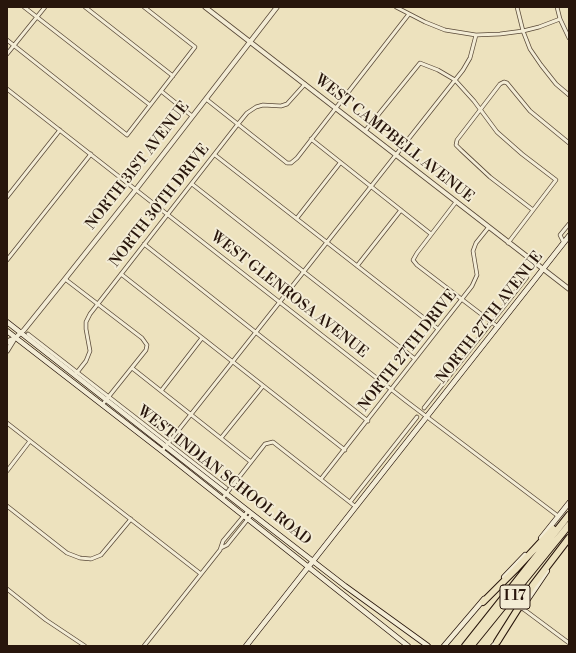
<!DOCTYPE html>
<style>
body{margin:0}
#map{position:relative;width:576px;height:653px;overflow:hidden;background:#ede2be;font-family:"Libre Bodoni",serif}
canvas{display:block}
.frame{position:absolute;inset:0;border:8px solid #28160c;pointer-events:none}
</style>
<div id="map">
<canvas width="576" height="653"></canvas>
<div class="frame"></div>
</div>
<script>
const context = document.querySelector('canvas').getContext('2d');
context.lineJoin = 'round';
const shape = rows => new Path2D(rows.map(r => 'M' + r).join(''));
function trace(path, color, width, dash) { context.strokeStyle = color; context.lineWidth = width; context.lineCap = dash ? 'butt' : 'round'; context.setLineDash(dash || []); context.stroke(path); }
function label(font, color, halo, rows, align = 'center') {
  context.font = font + ' "Libre Bodoni",serif'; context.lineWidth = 4; context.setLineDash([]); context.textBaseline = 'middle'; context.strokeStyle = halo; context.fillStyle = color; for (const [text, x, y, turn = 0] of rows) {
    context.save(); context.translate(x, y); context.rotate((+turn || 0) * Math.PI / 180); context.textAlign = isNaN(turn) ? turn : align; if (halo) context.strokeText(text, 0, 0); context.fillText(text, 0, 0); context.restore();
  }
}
const minor = shape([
 [24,7,150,105],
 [85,7,173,76],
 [396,7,425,22,445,30,476,35,500,34,523,31,539,27,560,19],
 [517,7,523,31,530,49,541,65,556,84,569,95],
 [557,7,560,19,569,38],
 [7,40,127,135,195,47,144,7],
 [7,54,45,7],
 [7,89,406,401,558,516],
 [161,91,192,116],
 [206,99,282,159,287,163,291,163,297,158,409,14],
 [365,131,420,63,438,70,455,80,474,101,497,132,522,154,556,180,508,243],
 [311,139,431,234],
 [215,155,438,329],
 [192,184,415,359],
 [7,197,60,130],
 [456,202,417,253,413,260,417,265,498,327],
 [533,210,490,177,461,150,456,145,457,140,500,84,504,82,507,83,530,111,569,143],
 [297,218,340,163],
 [564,243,560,235,569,224],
 [144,244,368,421],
 [7,260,91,154],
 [357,266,401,210],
 [121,274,345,450],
 [65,279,142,338,147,345,146,350,102,405],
 [28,334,226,488],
 [132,368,251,462],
 [75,375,86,361,90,351,86,329,86,322,90,314,238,124,247,113,256,107,263,105,281,106,287,104,305,84],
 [161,391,202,338],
 [424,408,527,277],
 [7,423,201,574],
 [221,438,263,386],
 [162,451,463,70,470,58,476,35],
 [7,471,30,441],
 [321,479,472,286,477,275,473,251,476,243,488,228],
 [222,499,265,444,273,442,356,507],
 [350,502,417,417],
 [7,506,67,553,80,558,91,559,101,555,131,519],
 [221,548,227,545,252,514],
 [7,589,46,620,85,646],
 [522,608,569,643],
 [144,646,220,550,223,541,248,511]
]);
const tertiary = shape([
 [205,7,569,289],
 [7,343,10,340,15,338],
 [7,351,15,338,24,330,65,279,134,192,277,7]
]);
const secondary = shape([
 [7,322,252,514,345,586,428,646],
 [7,331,162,451,408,646],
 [541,538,569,503],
 [504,577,525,555],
 [522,608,547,571],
 [246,646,569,236],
 [444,646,484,599],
 [493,646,499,640]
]);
const motorway = shape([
 [483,602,515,570,553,529],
 [497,642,533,585,569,538],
 [465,646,569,515],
 [471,646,569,525]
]);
trace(minor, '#594938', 4.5);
trace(tertiary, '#594938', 5.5);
trace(secondary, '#28160c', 6);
trace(motorway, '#28160c', 8);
trace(minor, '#f3ecd5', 3);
trace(tertiary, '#f3ecd5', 4);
trace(secondary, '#f3ecd5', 4.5);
trace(motorway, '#ede2be', 6);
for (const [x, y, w] of [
 [515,597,30]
]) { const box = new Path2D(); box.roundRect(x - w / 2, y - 12, w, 24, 3); context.fillStyle = '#f3ecd5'; context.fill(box); trace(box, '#28160c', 1); }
label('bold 14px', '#28160c', null, [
 ["I 17",515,597]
]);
label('15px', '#28160c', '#f3ecd5', [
 ["WEST CAMPBELL AVENUE",394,139,38],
 ["NORTH 31ST AVENUE",138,166,-52],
 ["NORTH 30TH DRIVE",160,206,-52],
 ["WEST GLENROSA AVENUE",289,295,38],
 ["NORTH 27TH AVENUE",490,318,-52],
 ["NORTH 27TH DRIVE",408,351,-52],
 ["WEST INDIAN SCHOOL ROAD",224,476,38]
]);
</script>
